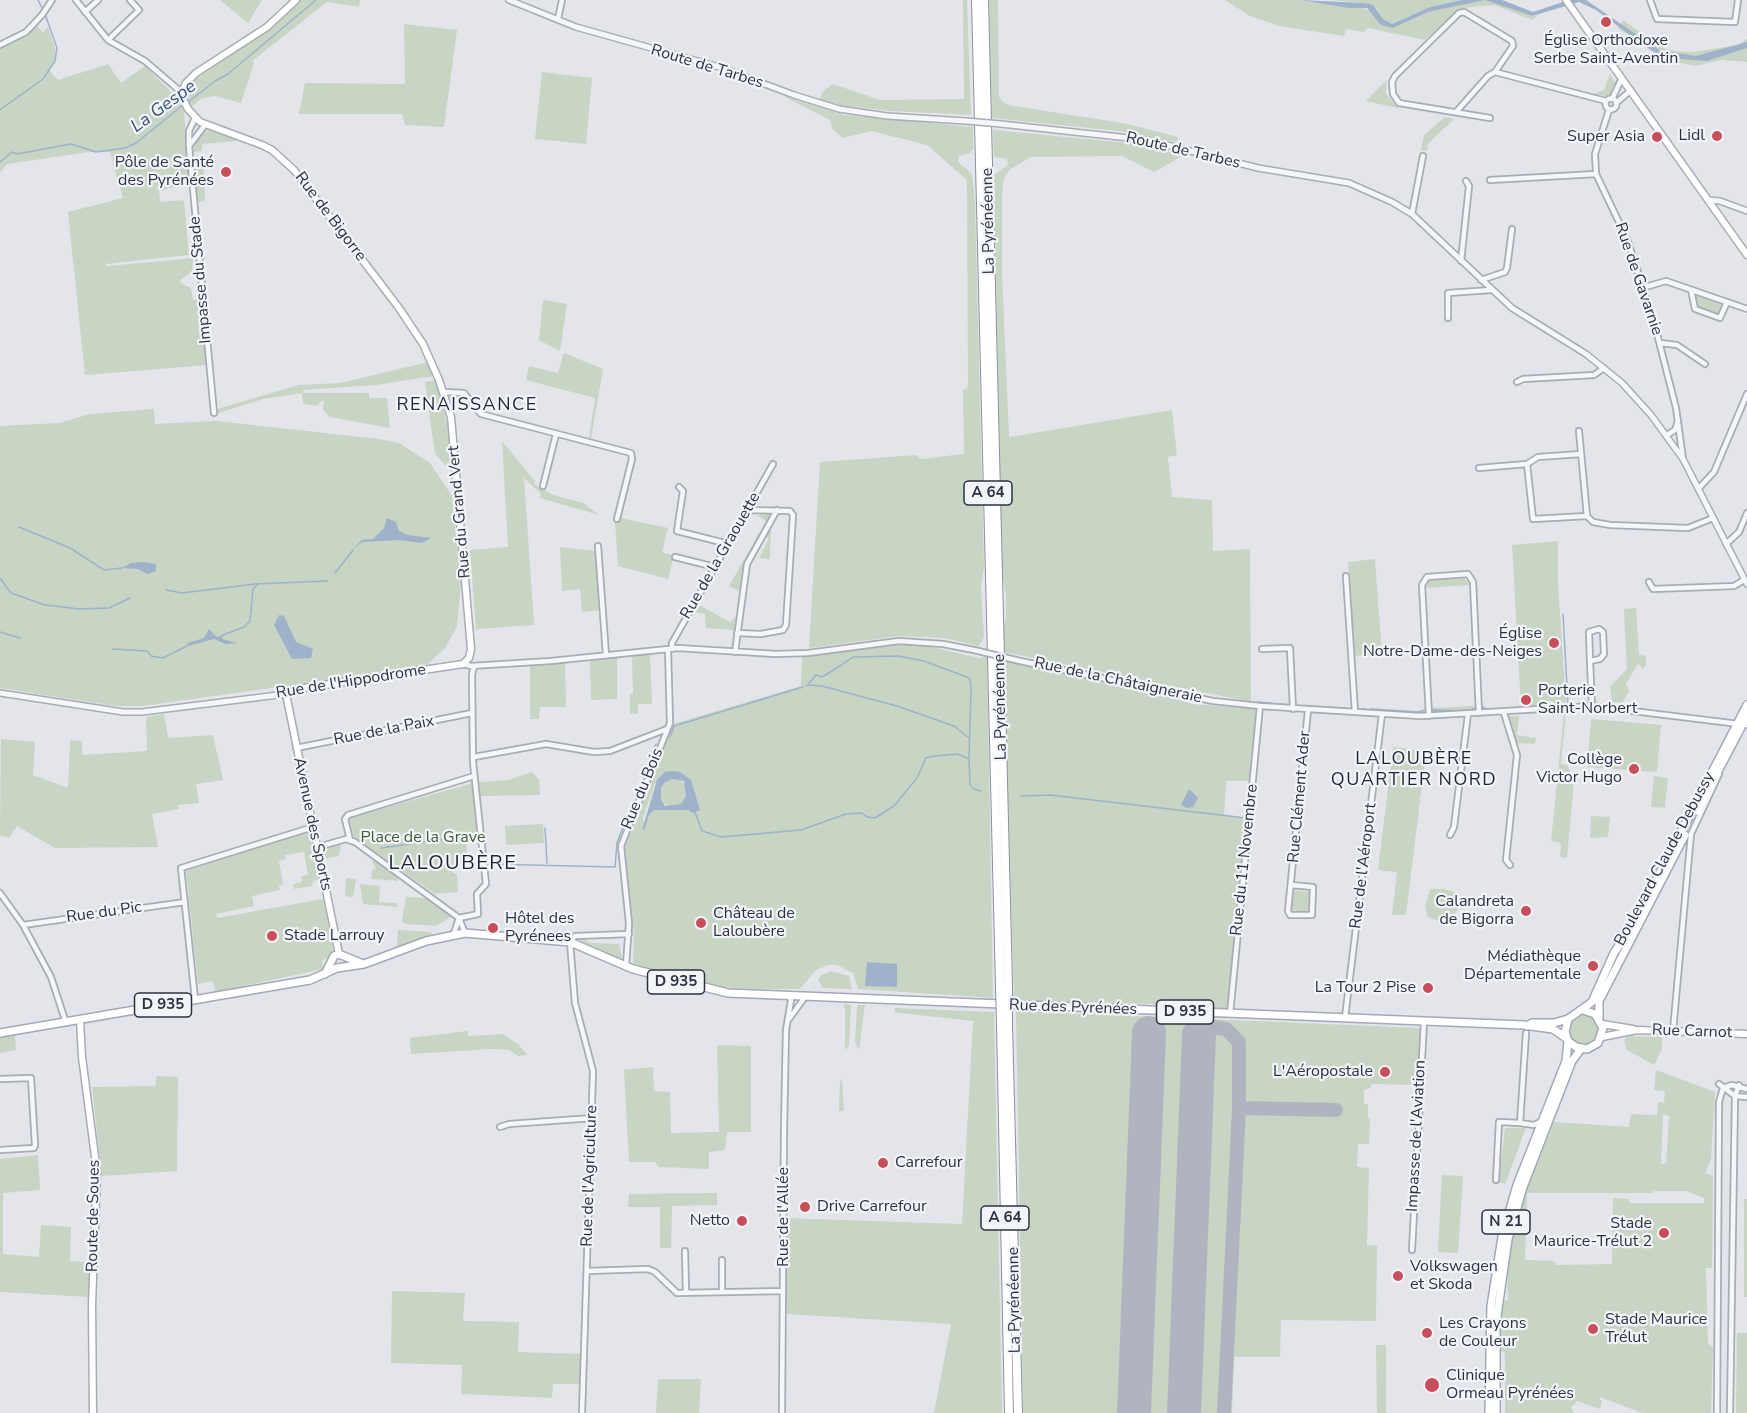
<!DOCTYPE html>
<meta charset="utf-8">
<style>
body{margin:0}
canvas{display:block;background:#e3e5ea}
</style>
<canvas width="1747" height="1413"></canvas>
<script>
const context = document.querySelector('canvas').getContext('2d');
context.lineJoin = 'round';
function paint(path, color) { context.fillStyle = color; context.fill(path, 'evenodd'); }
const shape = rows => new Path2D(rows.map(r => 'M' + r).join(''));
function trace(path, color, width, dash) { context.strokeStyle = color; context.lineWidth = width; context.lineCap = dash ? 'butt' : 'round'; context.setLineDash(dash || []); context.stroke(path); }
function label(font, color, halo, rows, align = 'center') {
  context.font = font + ' "Nunito Sans",sans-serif'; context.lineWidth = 4.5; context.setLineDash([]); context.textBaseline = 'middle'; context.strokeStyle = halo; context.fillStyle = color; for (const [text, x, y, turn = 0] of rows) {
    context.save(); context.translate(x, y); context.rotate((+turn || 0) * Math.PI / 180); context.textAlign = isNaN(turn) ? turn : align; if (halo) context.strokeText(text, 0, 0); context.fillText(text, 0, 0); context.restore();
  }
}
paint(shape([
 [220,0,262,0,248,23],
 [300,0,360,0,359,7,327,2,252,61,254,63,241,103,215,96,202,98,191,107,185,97,187,85,278,23],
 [963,0,967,0,971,115,891,111,840,105,820,99,822,92,833,84,880,100,964,99],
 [989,0,998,0,999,97,1003,102,1008,105,1128,124,1178,137,1177,142,1128,132,992,118],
 [1225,0,1300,0,1348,8,1361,7,1372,12,1382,25,1393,28,1428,12,1485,0,1532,16,1539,15,1532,20,1495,5,1461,8,1425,40,1368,28,1364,32,1346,29,1344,36,1279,26,1250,16],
 [1330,0,1462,0,1430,7,1392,24,1383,19,1376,8,1365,3],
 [1623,20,1663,48,1675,51,1695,52,1737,45,1747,39,1747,62,1722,60,1695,66,1667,60,1618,28],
 [404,24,457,30,444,127,405,125,402,114,299,114,305,83,405,84],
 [37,25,43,33,48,27,56,51,55,60,49,70,58,80,108,64,121,83,145,66,171,92,184,111,189,183,159,191,160,202,184,200,189,255,106,264,107,266,193,258,192,272,180,280,181,283,191,288,193,300,201,300,206,365,85,375,68,212,123,198,110,152,89,152,7,164,0,173,0,47,28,34],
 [542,72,592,78,586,144,535,139],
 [1610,74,1615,83,1614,91,1607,96,1593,94,1604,90],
 [1387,80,1386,94,1398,108,1366,101],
 [783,96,844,115,973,127,973,149,970,153,959,156,958,162,972,174,975,205,984,567,981,588,984,637,979,646,944,638,899,636,809,648,820,462,917,455,920,459,964,454,963,390,968,388,967,180,927,145,871,131,843,138,833,130,830,120],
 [1445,117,1454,119,1428,144,1427,151,1421,150,1424,135],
 [208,130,236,138,236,141,202,144,202,151,193,152,196,140],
 [993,130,1139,144,1184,155,1154,172,1122,156,1031,157,1009,170,1004,178,1002,194,1002,274,1009,437,1172,410,1177,455,1168,457,1172,497,1212,500,1213,551,1250,549,1251,702,1004,652,1003,628,1006,618,1006,594,1002,573,994,175,1008,165,1007,159,994,157],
 [203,159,205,201,198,202,194,160],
 [1695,295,1722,303,1719,315,1698,308],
 [543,300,567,304,560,351,539,340],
 [564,353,603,369,591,439,589,438,595,398,526,380,529,366,558,373],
 [429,362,434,376,375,385,303,390,303,393,369,393,369,398,387,398,390,428,330,417,323,410,324,401,321,401,318,406,303,404,302,393,263,399,218,413,217,409,299,385,340,383],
 [436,380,451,440,452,472,435,454,425,382],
 [154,409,155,424,216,421,379,439,399,443,430,463,452,496,461,583,457,626,445,648,428,664,409,669,142,706,115,706,0,688,0,426,59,423,90,414],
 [502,441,535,481,534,484,553,495,583,503,599,515,540,498,540,493,524,478,534,625,476,629,470,550,508,547],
 [765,512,771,513,771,516,745,563,739,591,729,586,766,521,757,515,766,515],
 [620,518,668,528,662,552,674,556,668,579,618,566,615,522,619,523],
 [771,527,770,559,759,558,769,538,766,536],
 [1558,541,1558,584,1566,704,1555,705,1552,701,1547,701,1545,705,1521,707,1512,545],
 [560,547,595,551,600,610,582,612,580,589,562,591],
 [1375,559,1382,654,1354,656,1348,562],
 [1464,578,1470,585,1426,588,1429,580],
 [697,604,730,622,735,617,734,630,706,628,705,614,693,612],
 [1636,608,1639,655,1646,656,1646,665,1643,669,1638,664,1626,684,1629,691,1622,703,1612,702,1610,687,1627,669,1624,609],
 [902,644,919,644,979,658,987,657,993,998,858,989,853,973,837,965,828,965,816,970,800,989,756,989,710,986,633,964,634,932,632,931,624,850,631,825,673,724,801,686,802,657],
 [684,774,693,813,688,810,654,810,649,815,645,829,643,817,655,784],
 [650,654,652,704,638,704,638,714,630,714,630,694,633,693,632,655],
 [617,657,617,699,591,700,590,659],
 [1004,661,1175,698,1192,704,1256,709,1249,781,1226,781,1224,815,1247,818,1227,1009,1153,1004,1014,1000],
 [565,663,566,707,540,707,539,719,530,719,530,666],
 [1475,706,1473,711,1435,714,1432,711,1432,708],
 [1566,712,1561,764,1567,765,1574,780,1567,858,1560,857,1561,843,1551,841,1564,713],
 [164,714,168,738,213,735,223,780,196,784,199,803,178,805,179,809,152,814,158,847,55,848,17,826,9,838,0,835,1,739,35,742,33,775,68,788,70,740,82,741,82,755,147,751,146,717],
 [1508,716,1519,716,1517,735,1536,738,1535,744,1516,743],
 [1591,719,1661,725,1657,772,1587,767],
 [1393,747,1426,751,1406,915,1392,915,1397,872,1378,870],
 [532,772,539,780,540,795,480,796,479,782,509,780],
 [1654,776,1668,778,1665,808,1651,807],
 '660 793a14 14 0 1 1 28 0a14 14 0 1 1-28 0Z',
 [473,783,478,840,466,842,468,863,462,861,452,864,453,873,457,874,458,892,435,894,354,837,349,818],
 [1591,816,1610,817,1608,837,1590,838],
 [543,824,544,843,506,845,505,826],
 [309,831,319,879,313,881,312,886,294,889,293,884,302,882,301,876,308,875,304,852,285,855,286,859,279,861,283,885,279,885,280,890,252,896,254,906,216,914,217,918,323,899,333,949,328,958,322,960,323,969,215,992,213,981,198,984,186,871],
 [341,843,339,856,323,859,323,850],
 [374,860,398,878,398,881,371,879,372,871,376,868,372,862],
 [346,878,356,879,353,897,345,896],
 [360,884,380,886,379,902,397,903,397,907,363,904],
 [1430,889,1444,889,1458,893,1458,909,1452,920,1438,921,1428,917,1425,907],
 [1294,890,1313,892,1310,912,1291,910],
 [406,897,427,898,451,917,436,926,405,924,402,921],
 [398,930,431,932,432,934,397,948],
 [577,939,584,939,590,943,619,944,622,960],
 [831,971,849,976,852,989,823,988,818,980,820,976],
 [843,1004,851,1005,849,1046,845,1050,845,1009],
 [857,1005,865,1005,859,1050,855,1042],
 [895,1008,994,1012,1002,1413,934,1413,951,1324,785,1314,784,1218,962,1224,973,1021,900,1013,894,1012],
 [1016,1011,1420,1028,1418,1085,1371,1084,1371,1088,1364,1090,1364,1104,1368,1104,1368,1118,1370,1119,1369,1144,1358,1144,1357,1167,1369,1168,1367,1245,1377,1246,1376,1321,1281,1320,1280,1357,1234,1357,1232,1413,1023,1413],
 '1569 1030a15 15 0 1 1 30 0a15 15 0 1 1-30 0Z',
 [467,1031,469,1036,503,1034,519,1045,527,1055,518,1056,509,1050,493,1049,411,1054,410,1038],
 [15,1035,16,1050,0,1053,0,1038],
 [1627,1036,1662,1037,1662,1049,1654,1065,1627,1050,1624,1041],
 [717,1045,751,1046,751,1132,727,1132,725,1150,709,1152,709,1169,659,1167,655,1162,629,1162,624,1070,653,1067,654,1091,670,1092,671,1133,719,1132],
 [1656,1070,1715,1092,1711,1159,1705,1174,1713,1175,1712,1268,1706,1268,1708,1343,1713,1348,1711,1413,1642,1413,1600,1397,1600,1400,1602,1400,1600,1409,1577,1401,1571,1408,1574,1413,1505,1413,1505,1353,1500,1350,1503,1301,1508,1300,1507,1271,1510,1243,1526,1191,1554,1122,1629,1127,1631,1114,1657,1115,1658,1102,1664,1103,1665,1091,1654,1090],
 [1663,1115,1669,1116,1666,1163,1661,1164],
 [1654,1191,1686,1191,1704,1198,1704,1203,1629,1203,1629,1199,1613,1198,1612,1264,1556,1265,1555,1261,1525,1260,1527,1193,1653,1193],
 [157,1076,178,1077,177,1171,102,1176,92,1087,155,1086],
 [842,1078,844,1110,839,1112,840,1082],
 [1505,1128,1526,1128,1505,1184,1499,1182],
 [38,1155,40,1190,3,1193,3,1254,39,1257,41,1225,71,1227,70,1261,92,1263,90,1297,0,1292,0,1159],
 [1442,1175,1463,1176,1458,1253,1438,1252],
 [717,1193,717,1205,672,1206,671,1248,660,1248,660,1207,628,1207,629,1194],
 [1744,1199,1747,1199,1747,1297,1744,1297],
 [392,1291,465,1293,463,1321,519,1322,518,1352,581,1354,580,1384,553,1384,552,1398,461,1394,462,1365,391,1363],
 [1737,1333,1747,1333,1747,1413,1736,1413],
 [1376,1345,1386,1345,1386,1413,1377,1413],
 [658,1379,701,1379,699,1413,656,1413]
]), '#c8d4c4');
paint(shape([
 [1300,0,1365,3,1373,5,1383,19,1392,24,1430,7,1462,0,1502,0,1533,12,1569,0,1586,0,1659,50,1696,56,1747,42,1747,48,1707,61,1667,58,1652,51,1596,10,1579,2,1532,16,1485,0,1428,12,1393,28,1381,25,1367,8,1348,8],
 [387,518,396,522,399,531,408,535,431,538,422,543,399,540,362,542,352,550,362,540,373,539,384,528],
 [144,562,156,564,156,571,147,574,138,569,122,568,131,563],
 [279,615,284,616,296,642,313,649,311,658,292,659,274,625],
 [209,629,217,637,223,635,222,639,237,643,226,644,214,639,188,646,188,643,204,638],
 [673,771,680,772,691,780,700,810,693,813,688,810,654,810,649,815,645,829,642,830,657,780,665,772],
 [672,779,684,781,686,796,681,804,665,806,661,799,661,788,664,783],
 [1189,789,1198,798,1193,807,1187,808,1181,805],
 [867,962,897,964,897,987,865,986]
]), '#9fb2c9');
trace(shape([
 [38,0,42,8],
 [187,103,215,81,228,74,316,0],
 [0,110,43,79,55,61,57,48,45,14],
 [0,162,12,152,17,154,71,144,96,152,125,148,136,143,183,105],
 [19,527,70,548,104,570,122,568],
 [335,573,353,550],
 [0,578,11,593,45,605,79,609,109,608,130,598],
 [166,590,182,593,255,584,327,581],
 [1563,614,1568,705],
 [0,632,20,638],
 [223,635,244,627,250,621,253,589,258,584],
 [112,649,147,651,151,656,163,658,189,645],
 [841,665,853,657,898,656,924,661,967,677,970,680,971,689,969,757],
 [809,685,822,686,897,706,954,726,969,738],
 [807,686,816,675,822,677,840,666],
 [1258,702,1289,705],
 [1299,706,1345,708],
 [1482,707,1490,710],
 [1362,709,1366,709],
 [1371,709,1419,712,1425,710],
 [1433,710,1468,711,1476,708],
 [1257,719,1257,712],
 [667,738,671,735,674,726,803,687],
 [652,755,656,744],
 [1021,796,1050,795,1246,818],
 [1248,797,1253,759],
 [695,812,702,831,721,837,801,830,846,814,862,813,867,817,875,818,894,806,917,778,926,758,934,756,958,754,969,759,970,785,974,789,981,791],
 [545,828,547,863],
 [381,848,475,835],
 [487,864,615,867,617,843,623,827]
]), '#9fb2c9', 1.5);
trace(shape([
 [1203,1026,1226,1029,1239,1042,1239,1108,1336,1110],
 [1224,1413,1239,1108]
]), '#b0b4be', 14);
trace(shape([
 [1134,1413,1149,1033],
 [1184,1413,1199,1035]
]), '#b0b4be', 34);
const minor = shape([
 [76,0,108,40,145,61,180,91],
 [1650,0,1657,19,1735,22,1738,0],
 [85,12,98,0],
 [558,19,562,0],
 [108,40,139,10,130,0],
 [0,45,26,32,42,15,52,0],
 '1605.5 104a5.5 5.5 0 1 1 11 0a5.5 5.5 0 1 1-11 0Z',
 [1612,99,1621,80],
 [1616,103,1630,91],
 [1609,110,1595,154,1596,174,1627,239,1654,322,1676,408,1683,459],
 [1456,112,1488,76,1495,72],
 [195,118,189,131,189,146,205,125],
 [1490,118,1399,103,1393,94,1392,82,1395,76,1459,13,1464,12,1512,41,1513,46,1495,72,1606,101],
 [189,146,214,413],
 [1490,180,1596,174],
 [1412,214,1423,156],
 [1461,261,1469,186,1466,181],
 [1481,280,1505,272,1507,268,1512,229],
 [1642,288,1666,281,1747,309],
 [1691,290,1695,309,1720,318,1727,302],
 [1448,318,1448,293,1491,290],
 [1660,343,1677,345,1705,364],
 [1517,382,1523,379,1594,375,1604,368],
 [444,392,464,393,481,414,631,453,632,459,617,519],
 [1579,431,1587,516,1593,522,1610,525,1688,528,1713,518],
 [1667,435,1675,430,1678,421],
 [1527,464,1533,519,1587,516],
 [1479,468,1527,464,1538,457,1581,454],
 [543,486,556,434],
 [679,487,683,491,677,531,729,544],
 [1699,488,1714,472,1747,394],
 [1726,544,1739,532,1747,513],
 [598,546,606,655],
 [675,557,715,567],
 [1346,576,1355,712],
 [1649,582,1653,589,1734,586,1744,580],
 [737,633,761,634,783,630,786,625,793,515,790,511,748,510],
 [672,649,672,643,773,464],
 [1262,649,1290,648,1293,709],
 [735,652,747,564,777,510],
 [1020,661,1213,701,1260,706,1420,716,1592,706,1747,725],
 [1590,661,1600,659,1604,654,1603,632,1599,629,1589,632,1590,661,1592,706],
 [463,664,471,666,551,661,678,648,776,654,808,653,899,641,943,644,974,650],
 [1504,713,1517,755,1506,860,1510,865],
 [1429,716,1422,585,1427,577,1468,574,1473,582,1479,713],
 [296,748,472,713],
 [474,757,546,744,594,752,610,751,667,729],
 [1450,835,1454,827,1468,714],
 [350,840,345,819,348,815,474,776],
 [318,847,346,839,355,842,459,918,465,933],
 [1291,885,1313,887,1312,915,1290,915,1288,911,1308,710],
 [0,893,23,925,51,977,66,1023],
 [459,918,478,914,477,894,486,884,473,762,472,675,474,666],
 [23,925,185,902],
 [454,933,459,918],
 [626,966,629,923,621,846,670,723,668,649],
 [195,999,181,868,313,827],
 [1230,1014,1260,706],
 [1345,1018,1382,714],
 [789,1019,805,997],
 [1673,1031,1691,834,1719,774],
 [1526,1033,1520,1123,1534,1125,1542,1121],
 [0,1079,31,1078,35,1145,34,1148,0,1150],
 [1719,1084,1735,1096,1747,1097],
 [1723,1088,1732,1085,1747,1089],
 [500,1127,509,1124,593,1118],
 [1496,1180,1499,1122,1520,1123],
 [1412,1250,1424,1021],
 [685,1251,686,1292],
 [722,1260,722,1292],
 [587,1271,648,1269,655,1272,677,1293,783,1291],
 [582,1413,593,1071,575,1003,570,942,575,936,629,934],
 [782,1413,784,1130,786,1030,791,1000,789,996],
 [1717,1413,1719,1102,1723,1088],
 [1730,1413,1735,1096,1739,1085]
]);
const tertiary = shape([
 [509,0,576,27,719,67,794,95,839,109,887,116,966,121],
 [1001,124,1147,140,1258,168,1349,183,1392,202,1412,214,1512,308,1586,354,1622,383,1651,415,1683,459,1747,584],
 [1708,200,1720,201,1747,211],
 [0,693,123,712,142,712,286,694]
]);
const secondary = shape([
 [296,0,267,27,196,73,186,83,181,95,188,109,200,122,262,145,272,150,294,170,399,308,423,344,439,380,451,417,471,649,469,658,463,664,291,690,286,694,339,954],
 [1566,0,1747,255],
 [80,1021,82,1057,97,1172,92,1304,93,1413],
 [1602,1024,1633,1029],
 [1602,1037,1637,1030,1747,1034]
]);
const primary = shape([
 [1697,811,1747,716],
 [325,974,334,956,339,954,363,964],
 [1583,1010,1595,1014,1603,1028,1598,1043,1587,1049,1576,1047,1568,1041,1565,1032,1568,1019,1592,1002,1614,953,1632,926,1747,705],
 [1599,1018,1599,1001,1685,835],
 [1527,1026,1532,1023,1554,1023,1568,1019],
 [0,1033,310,980,337,968,364,964,426,941,465,933,570,942,633,969,728,993,1524,1025,1553,1029,1566,1038],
 [1489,1413,1491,1306,1502,1237,1517,1185,1566,1061,1568,1041],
 [1496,1413,1496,1323,1508,1239,1523,1187,1572,1061,1581,1049]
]);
const motorway = shape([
 [976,0,1000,987],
 [984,0,1008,986],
 [1001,1024,1009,1413],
 [1008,1024,1018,1413]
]);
trace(minor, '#a8acb4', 8);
trace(tertiary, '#a8acb4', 8);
trace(secondary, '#a8acb4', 9);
trace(primary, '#a2a9b6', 10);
trace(motorway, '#8a92a0', 10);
trace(minor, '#f5f6f9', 4.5);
trace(tertiary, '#f5f6f9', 5);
trace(secondary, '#fff', 6);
trace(primary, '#fff', 7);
trace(motorway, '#fff', 8);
const minorBridge = shape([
 [974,650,1020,661]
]);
const tertiaryBridge = shape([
 [966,121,1001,124]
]);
const motorwayBridge = shape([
 [1008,986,1008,1024],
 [1000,987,1001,1024]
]);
trace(minorBridge, '#a8acb4', 8, []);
trace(tertiaryBridge, '#a8acb4', 8, []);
trace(motorwayBridge, '#8a92a0', 10, []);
trace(minorBridge, '#f5f6f9', 4.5);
trace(tertiaryBridge, '#f5f6f9', 5);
trace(motorwayBridge, '#fff', 8);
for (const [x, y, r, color] of [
 [1606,22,6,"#c94e5c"],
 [1717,136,6,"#c94e5c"],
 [1657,137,6,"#c94e5c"],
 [226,172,6,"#c94e5c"],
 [1554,643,6,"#c94e5c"],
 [1526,700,6,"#c94e5c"],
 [1634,769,6,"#c94e5c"],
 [1526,911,6,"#c94e5c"],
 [701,923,6,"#c94e5c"],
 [493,928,6,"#c94e5c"],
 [272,936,6,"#c94e5c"],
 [1593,966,6,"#c94e5c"],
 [1428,988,6,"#c94e5c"],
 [1385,1072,6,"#c94e5c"],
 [883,1163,6,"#c94e5c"],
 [805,1207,6,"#c94e5c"],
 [742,1221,6,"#c94e5c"],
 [1664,1233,6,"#c94e5c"],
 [1398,1276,6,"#c94e5c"],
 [1593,1329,6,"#c94e5c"],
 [1427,1333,6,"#c94e5c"],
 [1432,1385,8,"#c94e5c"]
]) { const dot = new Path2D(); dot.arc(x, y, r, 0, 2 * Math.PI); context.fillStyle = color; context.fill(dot); trace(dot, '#f2f4f8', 2); }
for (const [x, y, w] of [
 [988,493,48],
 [676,982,57],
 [163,1005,57],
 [1185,1012,57],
 [1005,1218,48],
 [1506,1222,48]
]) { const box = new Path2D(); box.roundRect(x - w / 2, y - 12, w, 24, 4.5); context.fillStyle = '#f2f4f8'; context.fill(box); trace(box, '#2b3342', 1.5); }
label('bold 15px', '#2b3342', null, [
 ["A 64",988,493],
 ["D 935",676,982],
 ["D 935",163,1005],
 ["D 935",1185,1012],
 ["A 64",1005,1218],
 ["N 21",1506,1222]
]);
label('16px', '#2b3342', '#f2f4f8', [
 ["Église Orthodoxe",1606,41,"center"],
 ["Serbe Saint-Aventin",1606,59,"center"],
 ["Lidl",1705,136],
 ["Super Asia",1645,137],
 ["Pôle de Santé",214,163],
 ["des Pyrénées",214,181],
 ["Église",1542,634],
 ["Notre-Dame-des-Neiges",1542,652],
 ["Porterie",1538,691,"left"],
 ["Saint-Norbert",1538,709,"left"],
 ["Collège",1622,760],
 ["Victor Hugo",1622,778],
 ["Calandreta",1514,902],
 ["de Bigorra",1514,920],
 ["Château de",713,914,"left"],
 ["Laloubère",713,932,"left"],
 ["Hôtel des",505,919,"left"],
 ["Pyrénees",505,937,"left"],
 ["Stade Larrouy",284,936,"left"],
 ["Médiathèque",1581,957],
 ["Départementale",1581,975],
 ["La Tour 2 Pise",1416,988],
 ["L'Aéropostale",1373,1072],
 ["Carrefour",895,1163,"left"],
 ["Drive Carrefour",817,1207,"left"],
 ["Netto",730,1221],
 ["Stade",1652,1224],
 ["Maurice-Trélut 2",1652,1242],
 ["Volkswagen",1410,1267,"left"],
 ["et Skoda",1410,1285,"left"],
 ["Stade Maurice",1605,1320,"left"],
 ["Trélut",1605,1338,"left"],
 ["Les Crayons",1439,1324,"left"],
 ["de Couleur",1439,1342,"left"],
 ["Clinique",1446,1376,"left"],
 ["Ormeau Pyrénées",1446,1394,"left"]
], 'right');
label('16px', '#2b3342', '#f2f4f8', [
 ["Route de Tarbes",707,67,17],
 ["Route de Tarbes",1183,151,13],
 ["Rue de Bigorre",330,217,53],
 ["La Pyrénéenne",989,221,-91],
 ["Rue de Gavarnie",1638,279,71],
 ["Impasse du Stade",201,280,-95],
 ["Rue du Grand Vert",460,512,-95],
 ["Rue de la Graouette",721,556,-60],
 ["Rue de la Châtaigneraie",1118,681,12],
 ["Rue de l'Hippodrome",351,682,-9],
 ["La Pyrénéenne",1001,707,-91],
 ["Rue de la Paix",384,731,-11],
 ["Rue du Bois",643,789,-68],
 ["Rue Clément Ader",1300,797,-85],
 ["Avenue des Sports",312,824,78],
 ["Boulevard Claude Debussy",1665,859,-62],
 ["Rue du 11 Novembre",1245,860,-84],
 ["Rue de l'Aéroport",1364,866,-83],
 ["Rue du Pic",104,913,-8],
 ["Rue des Pyrénées",1073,1008,2],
 ["Rue Carnot",1692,1032,2],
 ["Impasse de l'Aviation",1417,1136,-87],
 ["Rue de l'Agriculture",590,1176,-88],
 ["Route de Soues",94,1216,-89],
 ["Rue de l'Allée",784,1217,-90],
 ["La Pyrénéenne",1015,1300,-91]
]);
label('16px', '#3f5d39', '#f2f4f8', [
 ["Place de la Grave",423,838]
]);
label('italic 18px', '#375074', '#f2f4f8', [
 ["La Gespe",164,107,-36]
]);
context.letterSpacing = '1.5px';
label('18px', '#1d2433', '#f2f4f8', [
 ["RENAISSANCE",467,406],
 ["LALOUBÈRE",1414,760],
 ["QUARTIER NORD",1414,781]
]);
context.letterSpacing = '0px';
context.letterSpacing = '1.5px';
label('20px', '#1d2433', '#f2f4f8', [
 ["LALOUBÈRE",453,864]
]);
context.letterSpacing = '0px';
</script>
